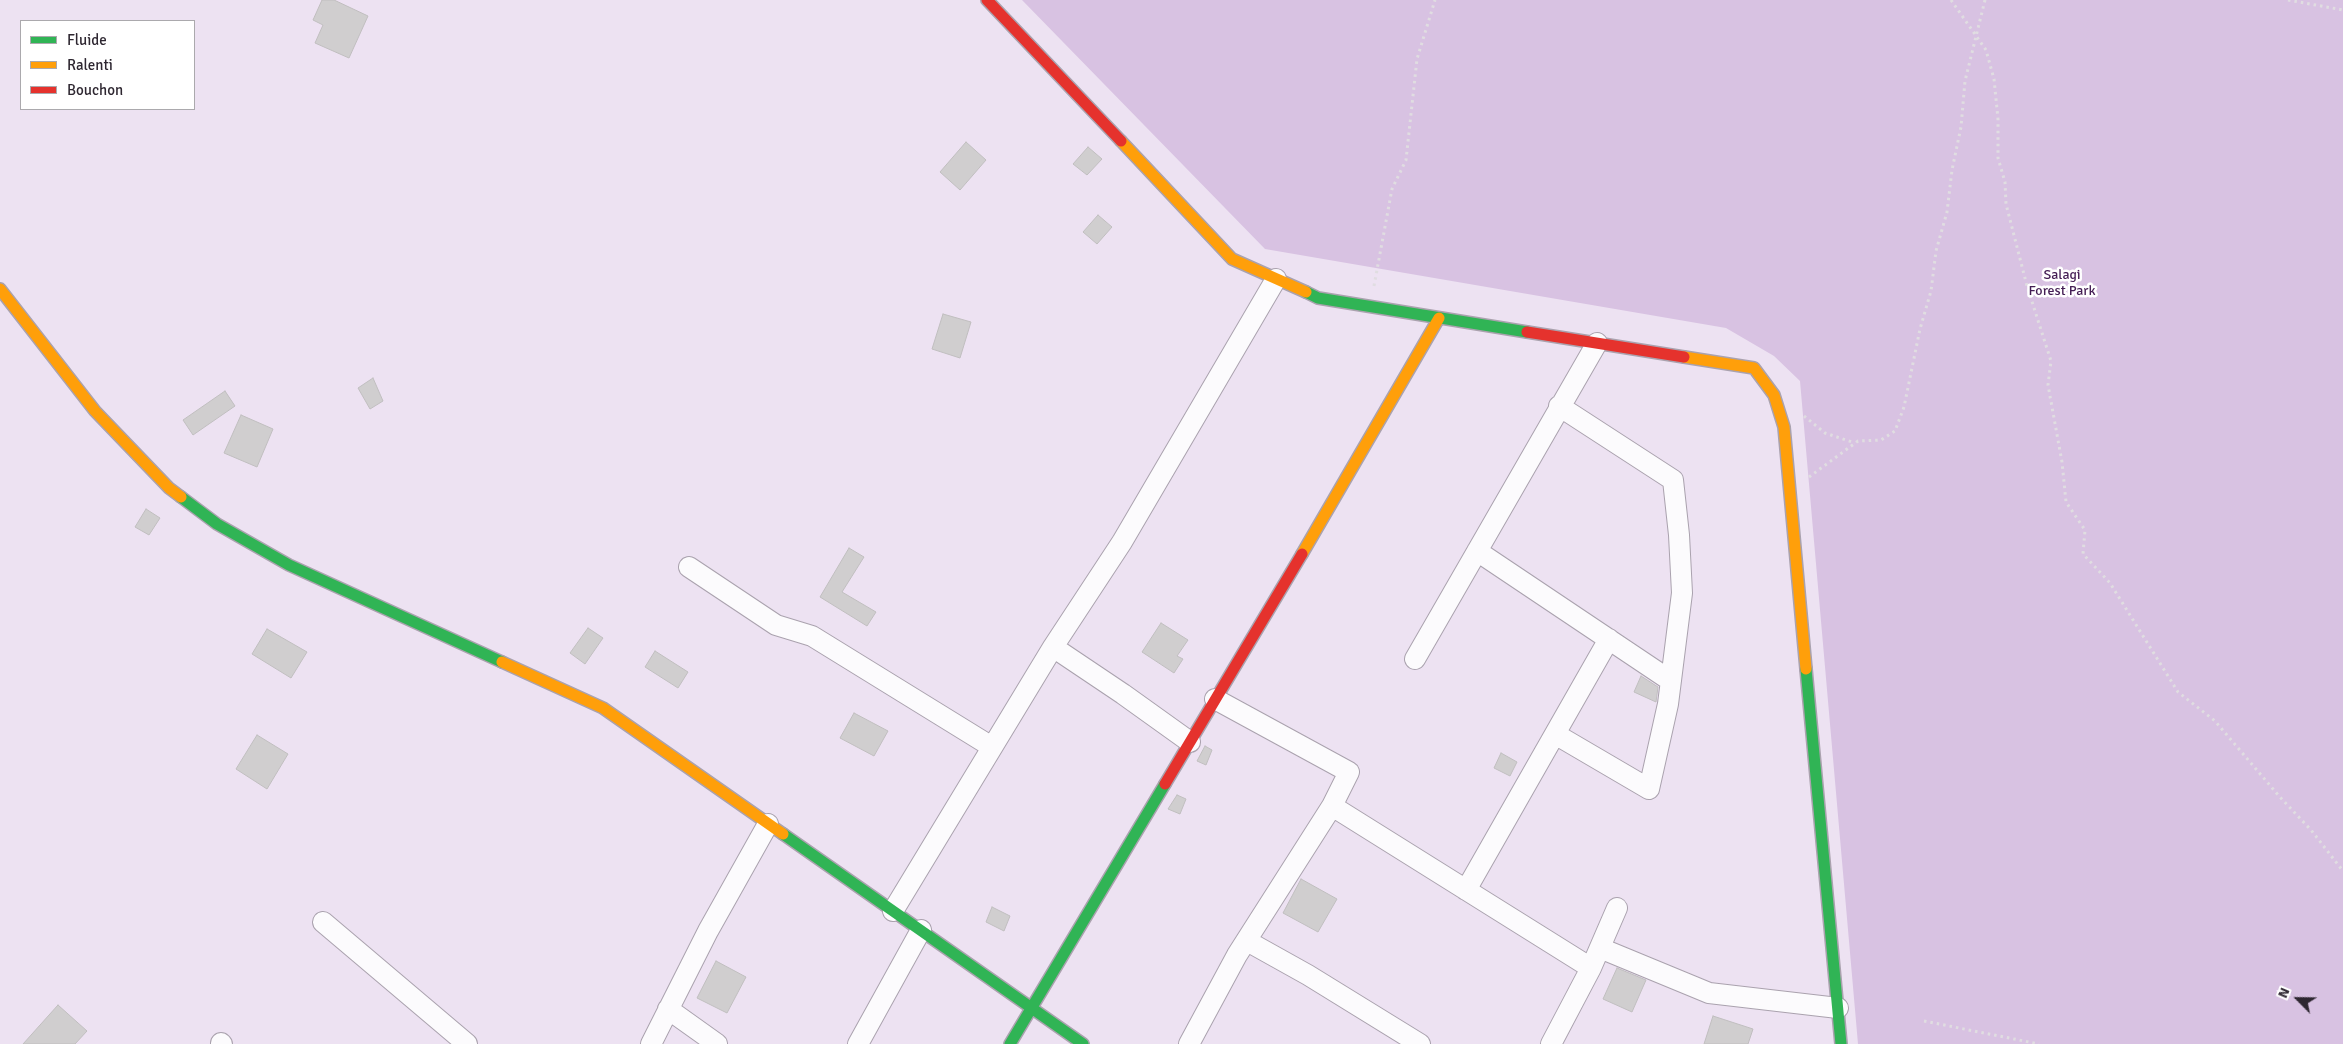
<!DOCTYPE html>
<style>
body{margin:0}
#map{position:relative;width:2343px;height:1044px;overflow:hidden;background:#ede2f2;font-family:Signika,sans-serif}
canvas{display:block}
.legend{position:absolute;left:20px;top:20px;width:175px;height:90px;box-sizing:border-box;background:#fff;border:1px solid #aba9ad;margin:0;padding:6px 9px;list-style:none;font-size:15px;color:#2e2731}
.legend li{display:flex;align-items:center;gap:10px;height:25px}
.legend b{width:25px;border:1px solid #aba9ad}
.north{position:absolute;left:2273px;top:974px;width:50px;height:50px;-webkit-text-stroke:4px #fff;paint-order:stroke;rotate:293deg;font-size:14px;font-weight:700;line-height:20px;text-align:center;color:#2e2731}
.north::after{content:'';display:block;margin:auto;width:18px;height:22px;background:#2e2731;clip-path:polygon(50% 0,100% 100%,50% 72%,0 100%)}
</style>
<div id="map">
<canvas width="2343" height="1044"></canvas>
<ul class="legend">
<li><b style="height:6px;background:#30b455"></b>Fluide</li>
<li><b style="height:6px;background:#ff9f0a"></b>Ralenti</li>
<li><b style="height:6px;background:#e5322d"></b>Bouchon</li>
</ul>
<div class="north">N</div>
</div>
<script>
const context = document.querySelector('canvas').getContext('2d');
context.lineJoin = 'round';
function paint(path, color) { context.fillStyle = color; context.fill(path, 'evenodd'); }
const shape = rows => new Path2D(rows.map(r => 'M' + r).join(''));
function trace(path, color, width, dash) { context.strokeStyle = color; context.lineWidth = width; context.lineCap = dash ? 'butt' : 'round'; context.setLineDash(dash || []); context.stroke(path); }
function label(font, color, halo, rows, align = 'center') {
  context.font = font + ' Signika,sans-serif'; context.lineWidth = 5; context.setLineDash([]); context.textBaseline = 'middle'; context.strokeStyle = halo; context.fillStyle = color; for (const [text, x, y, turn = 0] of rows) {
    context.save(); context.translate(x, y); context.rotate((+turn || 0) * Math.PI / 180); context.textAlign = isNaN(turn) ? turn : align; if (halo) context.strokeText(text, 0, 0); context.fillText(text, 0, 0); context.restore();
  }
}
paint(shape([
 [1022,0,2343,0,2343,1044,1858,1044,1800,381,1774,356,1726,328,1265,249]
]), '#d8c2e2');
const building = shape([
 [322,0,334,0,368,16,349,58,315,43,323,25,313,20,322,0],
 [966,142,986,160,960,190,940,172,966,142],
 [1088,147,1102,159,1087,175,1073,164,1088,147],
 [1098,215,1112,227,1097,244,1083,232,1098,215],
 [943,314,971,322,960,358,932,349,943,314],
 [373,378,383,401,370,409,358,388,373,378],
 [225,391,235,406,193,435,183,420,225,391],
 [241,415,273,429,257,467,224,453,241,415],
 [146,509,160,518,149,535,135,527,146,509],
 [849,548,864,557,842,592,876,612,867,626,820,597,849,548],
 [1161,623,1188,640,1177,656,1183,659,1174,673,1142,652,1161,623],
 [588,628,603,638,585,664,570,653,588,628],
 [267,629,307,652,291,678,252,654,267,629],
 [655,651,688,672,678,688,645,667,655,651],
 [1641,676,1658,687,1656,702,1634,692,1641,676],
 [854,713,888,731,874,756,840,738,854,713],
 [257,735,288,754,267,789,236,769,257,735],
 [1205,746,1212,750,1206,765,1197,761,1205,746],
 [1501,753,1517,762,1510,776,1494,768,1501,753],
 [1177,795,1186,799,1180,814,1168,809,1177,795],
 [1301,879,1337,899,1318,932,1283,913,1301,879],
 [992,907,1010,916,1004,931,986,922,992,907],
 [716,961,746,977,727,1013,697,998,716,961],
 [1617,968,1646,980,1632,1012,1603,999,1617,968],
 [58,1005,87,1031,75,1044,23,1044,58,1005],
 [1713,1016,1753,1029,1748,1044,1704,1044,1713,1016]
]);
paint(building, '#d0cecf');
trace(building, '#c0bebf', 1);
const street = shape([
 [1477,551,1671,681],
 [689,567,776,625,812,636,992,747],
 [1053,647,1123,694,1190,742],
 [1415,659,1597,343],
 [1555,734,1649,789,1668,704,1682,593,1679,535,1673,480,1559,406],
 [1332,806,1591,968],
 [1466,890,1609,639],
 [893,911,1053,647,1122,542,1276,279],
 [323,922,467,1044],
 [1247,941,1308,975,1420,1044],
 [1600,948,1709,993,1838,1008],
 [668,1009,717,1044],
 [221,1043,222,1044],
 [651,1044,708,931,768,824],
 [858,1044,921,930],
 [1189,1044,1237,955,1332,806,1349,772,1215,699],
 [1551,1044,1591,968,1617,908]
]);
const fast = shape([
 [1306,292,1318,298,1527,332],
 [181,497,217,524,289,565,502,662],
 [1806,669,1841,1044],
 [783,834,1083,1044],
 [1010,1044,1165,784]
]);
const slow = shape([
 [1121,141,1232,259,1306,292],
 [0,289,95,411,169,488,181,497],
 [1684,357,1754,368,1774,395,1784,427,1806,669],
 [1302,554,1439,318],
 [502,662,603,708,783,834]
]);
const jam = shape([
 [987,0,1121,141],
 [1527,332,1684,357],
 [1165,784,1302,554]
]);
trace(street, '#aaa2ae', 22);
trace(fast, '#aaa2ae', 14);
trace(slow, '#aaa2ae', 14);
trace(jam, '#aaa2ae', 14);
trace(shape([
 [1951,0,1986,50,1994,79,1998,119,1998,158,2005,182,2006,204,2027,286,2051,361,2048,385,2062,462,2066,502,2085,530,2083,554,2110,583,2178,692,2215,721,2279,796,2311,830,2343,871],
 [2288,0,2343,10],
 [1374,286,1392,189,1406,160,1417,59,1435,0],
 [1804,416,1825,433,1855,443],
 [1809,477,1858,441,1881,440,1895,431,1904,407,1920,329,1931,291,1936,251,1947,212,1952,170,1961,127,1965,81,1985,0],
 [1924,1021,2039,1044]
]), '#e0dde1', 3, [2.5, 4]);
trace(street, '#fcfbfd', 20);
trace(fast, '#30b455', 11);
trace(slow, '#ff9f0a', 11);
trace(jam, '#e5322d', 11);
label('14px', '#441e54', '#fff', [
 ["Salagi",2062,275],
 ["Forest Park",2062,291]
]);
</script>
